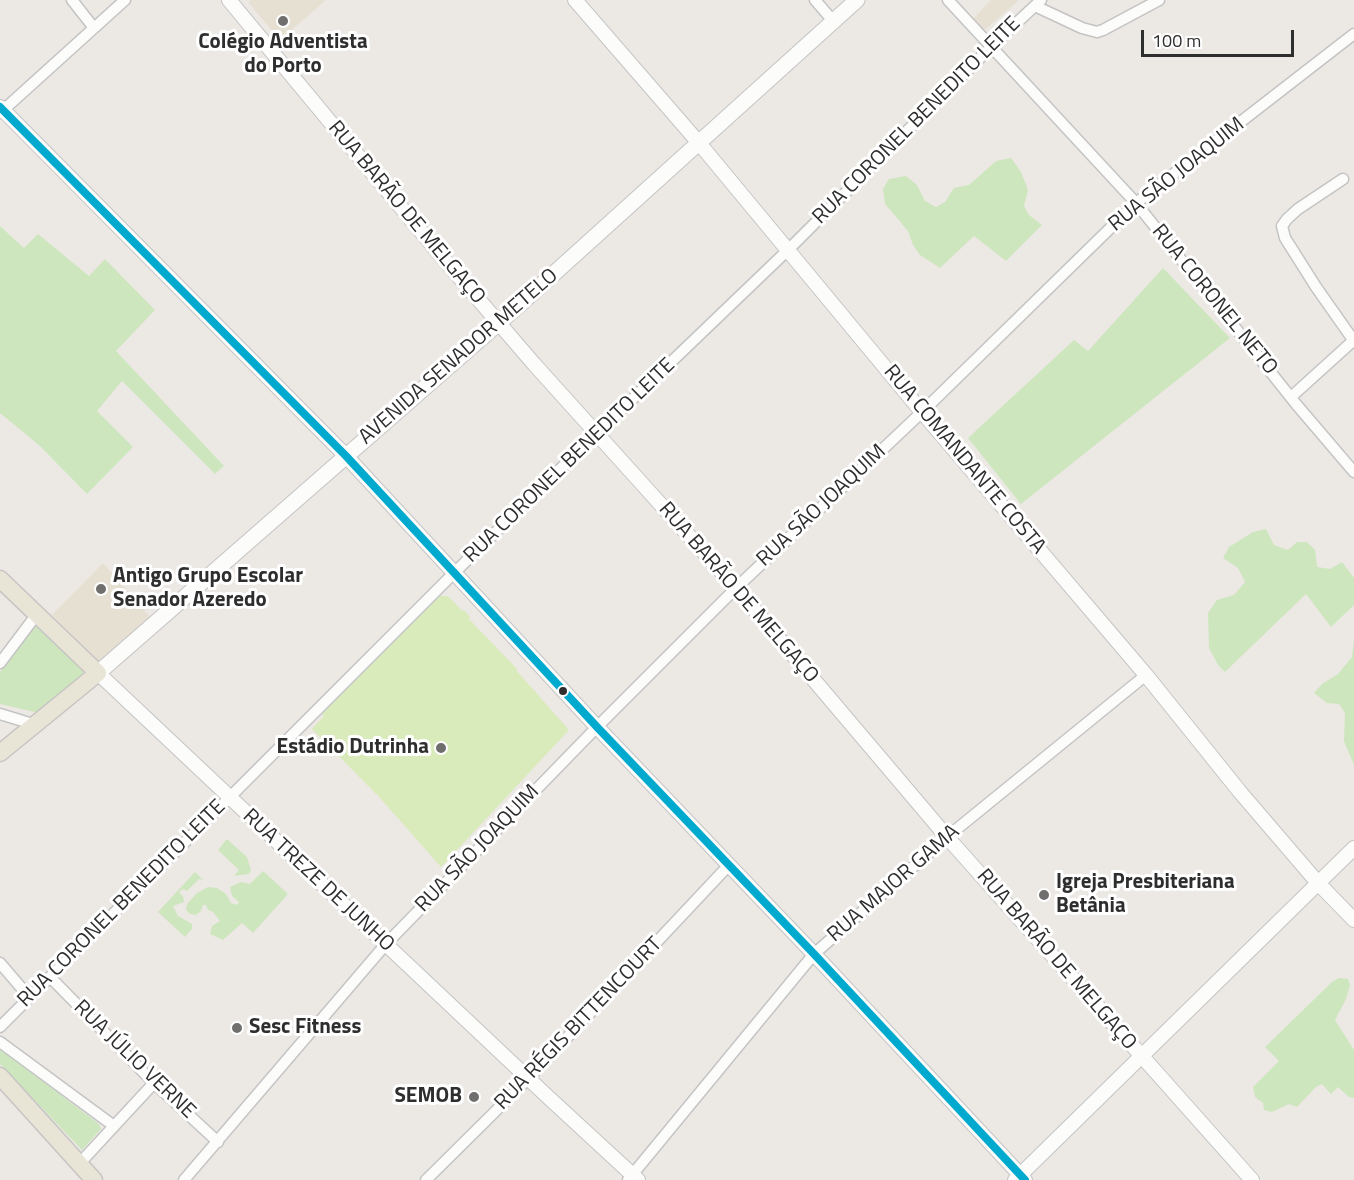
<!DOCTYPE html>
<meta charset="utf-8">
<style>
body{margin:0}
#map{position:relative;width:1354px;height:1180px;overflow:hidden;background:#ece8e4;font-family:"Titillium Web",sans-serif}
canvas{display:block}
.scale{position:absolute;left:1141px;top:30px;width:153px;height:27px;box-sizing:border-box;border:3px solid #2e2e2e;border-top:0;padding-left:8px;font-size:18px;line-height:21px;white-space:nowrap;color:#2e2e2e;-webkit-text-stroke:4px #fff;paint-order:stroke}
</style>
<div id="map">
<canvas width="1354" height="1180"></canvas>
<div class="scale">100 m</div>
</div>
<script>
const context = document.querySelector('canvas').getContext('2d');
context.lineJoin = 'round';
function paint(path, color) { context.fillStyle = color; context.fill(path, 'evenodd'); }
const shape = rows => new Path2D(rows.map(r => 'M' + r).join(''));
function trace(path, color, width, dash) { context.strokeStyle = color; context.lineWidth = width; context.lineCap = dash ? 'butt' : 'round'; context.setLineDash(dash || []); context.stroke(path); }
function label(font, color, halo, rows, align = 'center') {
  context.font = font + ' "Titillium Web",sans-serif'; context.lineWidth = 6; context.setLineDash([]); context.textBaseline = 'middle'; context.strokeStyle = halo; context.fillStyle = color; for (const [text, x, y, turn = 0] of rows) {
    context.save(); context.translate(x, y); context.rotate((+turn || 0) * Math.PI / 180); context.textAlign = isNaN(turn) ? turn : align; if (halo) context.strokeText(text, 0, 0); context.fillText(text, 0, 0); context.restore();
  }
}
paint(shape([
 [251,0,326,0,280,40,248,2],
 [991,0,1019,0,986,29,980,29,972,20],
 [103,563,151,618,98,664,52,615]
]), '#e6e0d3');
paint(shape([
 [1011,158,1021,172,1028,190,1024,206,1029,215,1042,225,1006,261,974,236,940,268,920,255,913,245,908,231,885,204,883,189,889,179,906,176,917,185,925,201,936,207,945,202,954,188,969,185,996,161],
 [0,226,24,248,38,234,89,276,105,259,155,310,116,351,224,466,215,474,122,381,97,411,133,447,87,494,40,446,0,413],
 [1163,268,1230,338,1021,504,968,438,1074,340,1088,351],
 [1266,529,1274,545,1288,550,1297,542,1307,542,1315,550,1317,567,1330,569,1342,562,1354,578,1354,605,1331,627,1306,594,1225,672,1218,665,1209,648,1208,613,1217,600,1234,595,1245,582,1238,568,1223,558,1229,547,1253,532],
 [37,626,83,670,83,677,39,713,0,704,0,672,32,628],
 [1354,639,1354,765,1344,741,1345,713,1339,704,1327,703,1314,693,1322,684,1338,674,1352,657],
 [227,839,247,857,251,870,249,874,234,876,239,870,218,850],
 [263,871,288,894,253,933,242,923,223,940,210,934,212,926,220,921,213,912,208,910,206,905,203,905,201,911,196,915,190,914,186,910,187,904,197,893,208,887,217,888,226,894,231,903,237,905,239,902,232,896,230,887,241,882,250,884],
 [195,872,203,880,199,879,187,891,183,889,180,891,179,893,183,896,184,902,173,906,178,916,192,924,192,929,185,937,158,912],
 [1339,978,1348,979,1350,985,1346,999,1335,1020,1354,1050,1354,1098,1349,1097,1338,1087,1331,1094,1322,1084,1316,1087,1297,1107,1289,1104,1272,1112,1264,1110,1263,1103,1255,1097,1253,1087,1279,1061,1265,1047,1332,982],
 [0,1049,99,1124,101,1129,82,1150,0,1064]
]), '#cee6be');
paint(shape([
 [440,596,448,596,462,611,464,610,470,617,469,619,517,669,516,670,569,730,441,867,380,798,312,729,324,716,322,714]
]), '#d9eabb');
const minor = shape([
 [72,0,94,28],
 [815,0,834,22],
 [948,0,1136,203,1296,404,1354,472],
 [1035,6,1082,28,1097,32,1103,30,1159,0],
 [0,113,125,0],
 [1343,179,1298,209,1287,219,1282,226,1285,238,1316,287,1354,341],
 [1291,397,1354,340],
 [0,663,37,614],
 [0,714,36,725],
 [0,963,30,998],
 [51,978,154,1083,218,1142],
 [0,1027,455,572,596,434,790,248,991,47,1041,0],
 [0,1042,114,1126],
 [79,1164,154,1083],
 [184,1180,386,944,597,727,736,588,922,412,1136,203,1354,34],
 [426,1180,528,1079,729,865],
 [628,1180,814,954,947,837,1146,675]
]);
const tertiary = shape([
 [229,0,448,264,534,364,736,588,947,837,1252,1180],
 [575,0,699,143,922,412,1146,675,1240,792,1318,883,1354,920],
 [0,107,346,456,597,727,814,954,1025,1180],
 [98,673,548,1097,638,1180],
 [1015,1180,1354,848]
]);
const secondary = shape([
 [98,673,518,306,857,0]
]);
const primary = shape([
 [0,579,98,673,0,753],
 [0,1076,94,1180]
]);
trace(minor, '#c5c4c5', 13);
trace(tertiary, '#c5c4c5', 16);
trace(secondary, '#c5c4c5', 17);
trace(primary, '#c6c5c4', 19);
trace(minor, '#fcfcfb', 10);
trace(tertiary, '#fcfcfb', 14);
trace(secondary, '#fcfcfb', 15);
trace(primary, '#e8e4d6', 16);
trace(shape([
 [0,107,346,456,597,727,814,954,1025,1180]
]), '#00a9ce', 8);
for (const [x, y, r, color] of [
 [283,21,6,"#706f6e"],
 [101,589,6,"#706f6e"],
 [563,691,5,"#2e2e2e"],
 [441,748,6,"#706f6e"],
 [1044,895,6,"#706f6e"],
 [237,1028,6,"#706f6e"],
 [474,1097,6,"#706f6e"]
]) { const dot = new Path2D(); dot.arc(x, y, r, 0, 2 * Math.PI); context.fillStyle = color; context.fill(dot); trace(dot, '#fff', 2); }
label('bold 21px', '#2e2e2e', '#fff', [
 ["Colégio Adventista",283,43,"center"],
 ["do Porto",283,67,"center"],
 ["Antigo Grupo Escolar",113,577],
 ["Senador Azeredo",113,601],
 ["Estádio Dutrinha",429,748,"right"],
 ["Igreja Presbiteriana",1056,883],
 ["Betânia",1056,907],
 ["Sesc Fitness",249,1028],
 ["SEMOB",462,1097,"right"]
], 'left');
label('21px', '#2e2e2e', '#fff', [
 ["RUA CORONEL BENEDITO LEITE",917,121,-45],
 ["RUA SÃO JOAQUIM",1177,175,-39],
 ["RUA BARÃO DE MELGAÇO",406,213,50],
 ["RUA CORONEL NETO",1214,300,51],
 ["AVENIDA SENADOR METELO",459,357,-41],
 ["RUA COMANDANTE COSTA",964,460,50],
 ["RUA CORONEL BENEDITO LEITE",570,461,-44],
 ["RUA SÃO JOAQUIM",822,506,-43],
 ["RUA BARÃO DE MELGAÇO",738,593,49],
 ["RUA SÃO JOAQUIM",478,849,-46],
 ["RUA TREZE DE JUNHO",318,881,43],
 ["RUA MAJOR GAMA",894,884,-41],
 ["RUA CORONEL BENEDITO LEITE",122,904,-45],
 ["RUA BARÃO DE MELGAÇO",1056,960,49],
 ["RUA RÉGIS BITTENCOURT",579,1024,-46],
 ["RUA JÚLIO VERNE",134,1060,44]
]);
</script>
